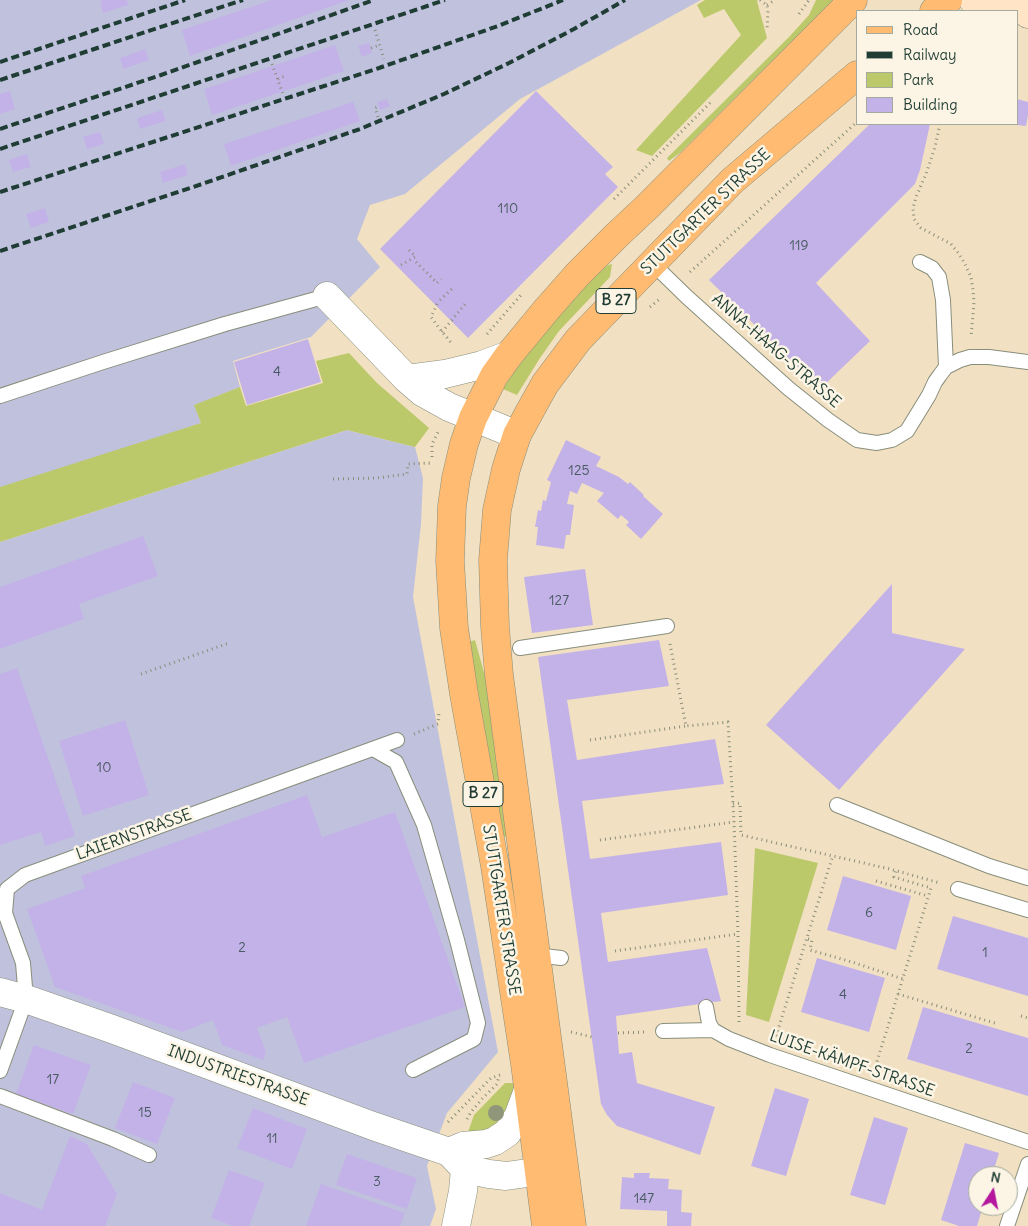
<!DOCTYPE html>
<meta charset="utf-8">
<style>
body{margin:0}
#map{position:relative;width:1028px;height:1226px;overflow:hidden;background:#f2e0c2;font-family:Delius,sans-serif}
canvas{display:block}
.legend{position:absolute;left:856px;top:10px;width:162px;height:115px;box-sizing:border-box;background:#fcf5e5;border:1px solid #a4ab9e;margin:0;padding:6px 9px;list-style:none;font-size:15px;color:#1f3d34}
.legend li{display:flex;align-items:center;gap:10px;height:25px}
.legend b{width:25px;border:1px solid #a4ab9e}
.north{position:absolute;left:968px;top:1166px;width:50px;height:50px;box-sizing:border-box;background:#fcf5e5;border:1px solid #a4ab9e;border-radius:50%;rotate:11deg;font-size:14px;font-weight:700;line-height:20px;text-align:center;color:#1f3d34}
.north::after{content:'';display:block;margin:auto;width:18px;height:22px;background:#b5179e;clip-path:polygon(50% 0,100% 100%,50% 72%,0 100%)}
</style>
<div id="map">
<canvas width="1028" height="1226"></canvas>
<ul class="legend">
<li><b style="height:6px;background:#febb71"></b>Road</li>
<li><b style="height:6px;background:#1f3d34"></b>Railway</li>
<li><b style="height:14px;background:#bbc96b"></b>Park</li>
<li><b style="height:14px;background:#c3b2e8"></b>Building</li>
</ul>
<div class="north">N</div>
</div>
<script>
const context = document.querySelector('canvas').getContext('2d');
context.lineJoin = 'round';
function paint(path, color) { context.fillStyle = color; context.fill(path, 'evenodd'); }
const shape = rows => new Path2D(rows.map(r => 'M' + r).join(''));
function trace(path, color, width, dash) { context.strokeStyle = color; context.lineWidth = width; context.lineCap = dash ? 'butt' : 'round'; context.setLineDash(dash || []); context.stroke(path); }
function label(font, color, halo, rows, align = 'center') {
  context.font = font + ' Delius,sans-serif'; context.lineWidth = 5; context.setLineDash([]); context.textBaseline = 'middle'; context.strokeStyle = halo; context.fillStyle = color; for (const [text, x, y, turn = 0] of rows) {
    context.save(); context.translate(x, y); context.rotate((+turn || 0) * Math.PI / 180); context.textAlign = isNaN(turn) ? turn : align; if (halo) context.strokeText(text, 0, 0); context.fillText(text, 0, 0); context.restore();
  }
}
paint(shape([
 [0,0,701,0,520,99,405,194,370,205,357,239,380,267,311,337,233,361,240,387,195,405,201,423,0,493],
 [347,430,415,447,423,478,421,524,413,597,498,1052,447,1113,427,1166,436,1209,430,1226,0,1226,0,542]
]), '#c0c2dd');
paint(shape([
 [705,0,758,0,757,1,767,38,652,156,636,150,741,35,724,9,704,18,697,5],
 [816,0,833,0,681,152,669,161,667,158,789,37,809,15],
 [612,264,610,277,559,331,540,358,517,395,503,389,517,367,544,332,588,281,608,265],
 [349,353,377,383,429,428,415,447,347,430,0,542,0,487,201,423,194,405,240,387,246,406,323,383,316,361],
 [475,640,485,676,491,711,508,835,505,837,503,835,497,812,469,642],
 [755,848,818,863,769,1022,746,1015],
 [505,1083,514,1083,512,1101,506,1116,491,1131,468,1132,474,1115]
]), '#bbc96b');
paint(shape([
 [104,0,127,0,128,5,103,13,100,1],
 [272,0,349,0,190,56,182,30],
 [369,43,372,53,362,57,358,46],
 [335,45,344,71,212,115,204,89],
 [145,49,149,60,123,69,120,58],
 [10,91,15,109,0,114,0,94],
 [536,91,613,167,605,174,618,187,468,338,380,249],
 [387,99,390,106,380,110,377,102],
 [1017,99,1028,102,1028,115,1026,126,1017,125],
 [353,102,360,121,231,166,224,144],
 [162,110,166,121,140,129,137,118],
 [870,124,930,124,920,170,915,184,816,283,870,341,820,389,709,280],
 [100,132,104,144,87,149,83,137],
 [27,154,31,167,13,172,9,160],
 [185,164,188,175,163,183,160,172],
 [45,208,49,222,31,228,26,214],
 [308,339,321,382,247,405,234,362],
 [566,440,601,457,596,466,619,477,628,484,630,482,644,495,643,496,663,514,641,539,626,525,629,522,621,515,618,519,597,501,604,493,582,483,577,494,570,491,567,504,574,505,570,535,566,535,564,549,536,545,538,527,535,527,538,510,541,511,543,500,546,501,551,482,547,480],
 [143,536,158,576,79,604,84,619,0,649,0,587],
 [585,569,593,625,532,633,524,577],
 [892,584,892,633,965,649,839,790,766,725],
 [659,640,669,686,567,700,577,760,715,739,724,784,582,801,590,859,721,842,728,895,601,913,608,962,707,948,721,1001,616,1016,619,1054,632,1052,637,1083,715,1107,700,1155,617,1126,607,1115,601,1104,538,657],
 [17,668,75,836,45,846,41,832,0,845,0,674],
 [125,720,149,795,83,816,59,741],
 [307,795,322,837,395,812,465,1007,304,1063,287,1017,257,1028,266,1052,263,1060,222,1045,213,1020,182,1032,55,987,27,909,85,888,81,876],
 [843,876,911,896,896,950,827,930],
 [953,916,1028,938,1028,996,937,969],
 [817,958,885,978,869,1032,801,1012],
 [923,1007,1028,1038,1028,1096,907,1059],
 [34,1045,91,1065,73,1114,16,1094],
 [133,1082,175,1098,157,1144,115,1128],
 [775,1088,809,1099,786,1176,751,1166],
 [253,1108,307,1129,292,1169,237,1148],
 [874,1117,908,1128,885,1205,850,1195],
 [70,1136,87,1144,117,1194,105,1226,0,1226,0,1193,42,1210],
 [965,1143,999,1153,992,1176,978,1176,978,1206,983,1206,977,1226,959,1226,941,1220],
 [347,1154,417,1178,407,1209,336,1185],
 [229,1170,265,1183,249,1226,233,1226,211,1218],
 [634,1173,650,1173,649,1178,669,1179,668,1189,682,1190,681,1212,692,1213,691,1226,667,1226,667,1211,620,1209,622,1177,634,1178],
 [321,1184,405,1213,400,1226,306,1226]
]), '#c3b2e8');
const lane = shape([
 [920,262,932,268,939,277,943,300,946,367],
 [652,263,687,297,788,388,828,420,857,440,877,443,892,440,907,431,929,395,935,382,940,375,946,367,960,360,970,357,989,357,1028,362],
 [0,396,103,362,225,324,327,296],
 [520,648,667,626],
 [373,749,396,762,424,825,457,940,478,1023,474,1039,413,1070],
 [837,805,989,866,1028,878],
 [958,889,1028,910],
 [536,955,561,958],
 [706,1007,709,1023,713,1030],
 [663,1031,713,1030,729,1039,770,1055,1028,1142],
 [0,1071,26,999,23,963,5,913,7,889,25,875,397,740],
 [0,1096,113,1139,149,1155],
 [1007,1226,1028,1164]
]);
const street = shape([
 [327,296,407,379,422,392,449,407,517,435],
 [407,379,445,374,482,365,509,355],
 [0,992,26,999,112,1029,373,1126,449,1152,465,1169,489,1174,506,1176,563,1168],
 [449,1152,463,1146,486,1144,495,1141,507,1133,518,1117,528,1090],
 [456,1226,463,1191,465,1169]
]);
const secondary = shape([
 [973,0,994,11],
 [1012,0,1028,14]
]);
const primary = shape([
 [934,11,948,0],
 [546,1226,525,1064,495,866,464,694,454,628,450,561,452,506,456,478,464,444,473,418,494,376,509,355,547,309,577,275,617,235,648,206,853,0],
 [572,1226,499,675,495,627,493,560,497,510,506,469,517,435,530,411,545,384,578,340,732,181,857,75]
]);
trace(lane, '#888e7b', 16);
trace(street, '#888e7b', 29);
trace(secondary, '#888e7b', 29);
trace(primary, '#888e7b', 29);
trace(shape([
 [760,0,767,5,768,11,767,30],
 [767,5,775,0],
 [799,14,809,0],
 [375,30,384,59],
 [371,48,380,45],
 [272,64,283,94],
 [278,79,287,75],
 [378,117,375,108,378,107],
 [940,124,935,147,926,174,916,197,913,208,914,219,921,228,951,244,959,254,965,264,971,277,973,290,974,303,971,337],
 [614,199,712,101],
 [409,250,414,255,417,255],
 [416,262,437,283,441,279],
 [401,265,418,255],
 [690,272,857,122],
 [440,300,452,289],
 [437,304,431,317,439,328,453,345],
 [650,307,661,298],
 [442,332,466,303],
 [487,334,521,295],
 [432,457,432,444,439,430],
 [333,479,377,478,407,474,408,464,432,463],
 [670,644,686,726,728,722,734,822,738,934,739,1022],
 [141,674,229,643],
 [414,734,438,724,439,712],
 [590,740,686,726],
 [733,804,740,803,741,835,890,869,940,883],
 [600,840,734,822],
 [876,881,928,896],
 [808,939,812,940,810,950,852,962,903,979],
 [615,951,738,934],
 [898,994,998,1024],
 [1021,1016,1028,1018],
 [571,1032,592,1037],
 [618,1033,644,1032],
 [776,1036,833,855],
 [874,1071,931,888,894,877,896,870],
 [467,1119,471,1112,482,1099,497,1084,499,1076],
 [448,1122,491,1078,500,1075]
]), '#888e7b', 3, [1, 4]);
trace(lane, '#fff', 14);
trace(street, '#fff', 28);
trace(secondary, '#ffe4c6', 28);
trace(primary, '#febb71', 28);
trace(shape([
 [0,62,185,0],
 [0,80,243,0],
 [0,129,161,75,374,0],
 [0,149,445,0],
 [0,192,379,68,498,26,563,0],
 [0,251,202,184,360,129,444,94,509,63,574,29,625,0]
]), '#1f3d34', 4, [8, 4]);
context.fillStyle = '#8f967a';
for (const [x, y] of [
 [496,1113]
]) { context.beginPath(); context.arc(x, y, 8, 0, 2 * Math.PI); context.fill(); }
label('14px', '#485a61', null, [
 ["110",508,209],
 ["119",799,246],
 ["4",277,372],
 ["125",579,471],
 ["127",559,601],
 ["10",104,768],
 ["6",869,913],
 ["2",242,948],
 ["1",985,953],
 ["4",843,995],
 ["2",969,1049],
 ["17",53,1080],
 ["15",145,1113],
 ["11",272,1139],
 ["3",377,1182],
 ["147",644,1199]
]);
for (const [x, y, w] of [
 [616,301,40],
 [483,794,40]
]) { const box = new Path2D(); box.roundRect(x - w / 2, y - 12.5, w, 25, 4); context.fillStyle = '#fcf5e5'; context.fill(box); trace(box, '#1f3d34', 1); }
label('bold 15px', '#1f3d34', null, [
 ["B 27",616,301],
 ["B 27",483,794]
]);
label('16px', '#1f3d34', '#fcf5e5', [
 ["STUTTGARTER STRASSE",706,212,-44],
 ["ANNA-HAAG-STRASSE",776,351,41],
 ["LAIERNSTRASSE",134,835,-20],
 ["STUTTGARTER STRASSE",501,910,81],
 ["LUISE-KÄMPF-STRASSE",852,1064,19],
 ["INDUSTRIESTRASSE",238,1076,20]
]);
</script>
